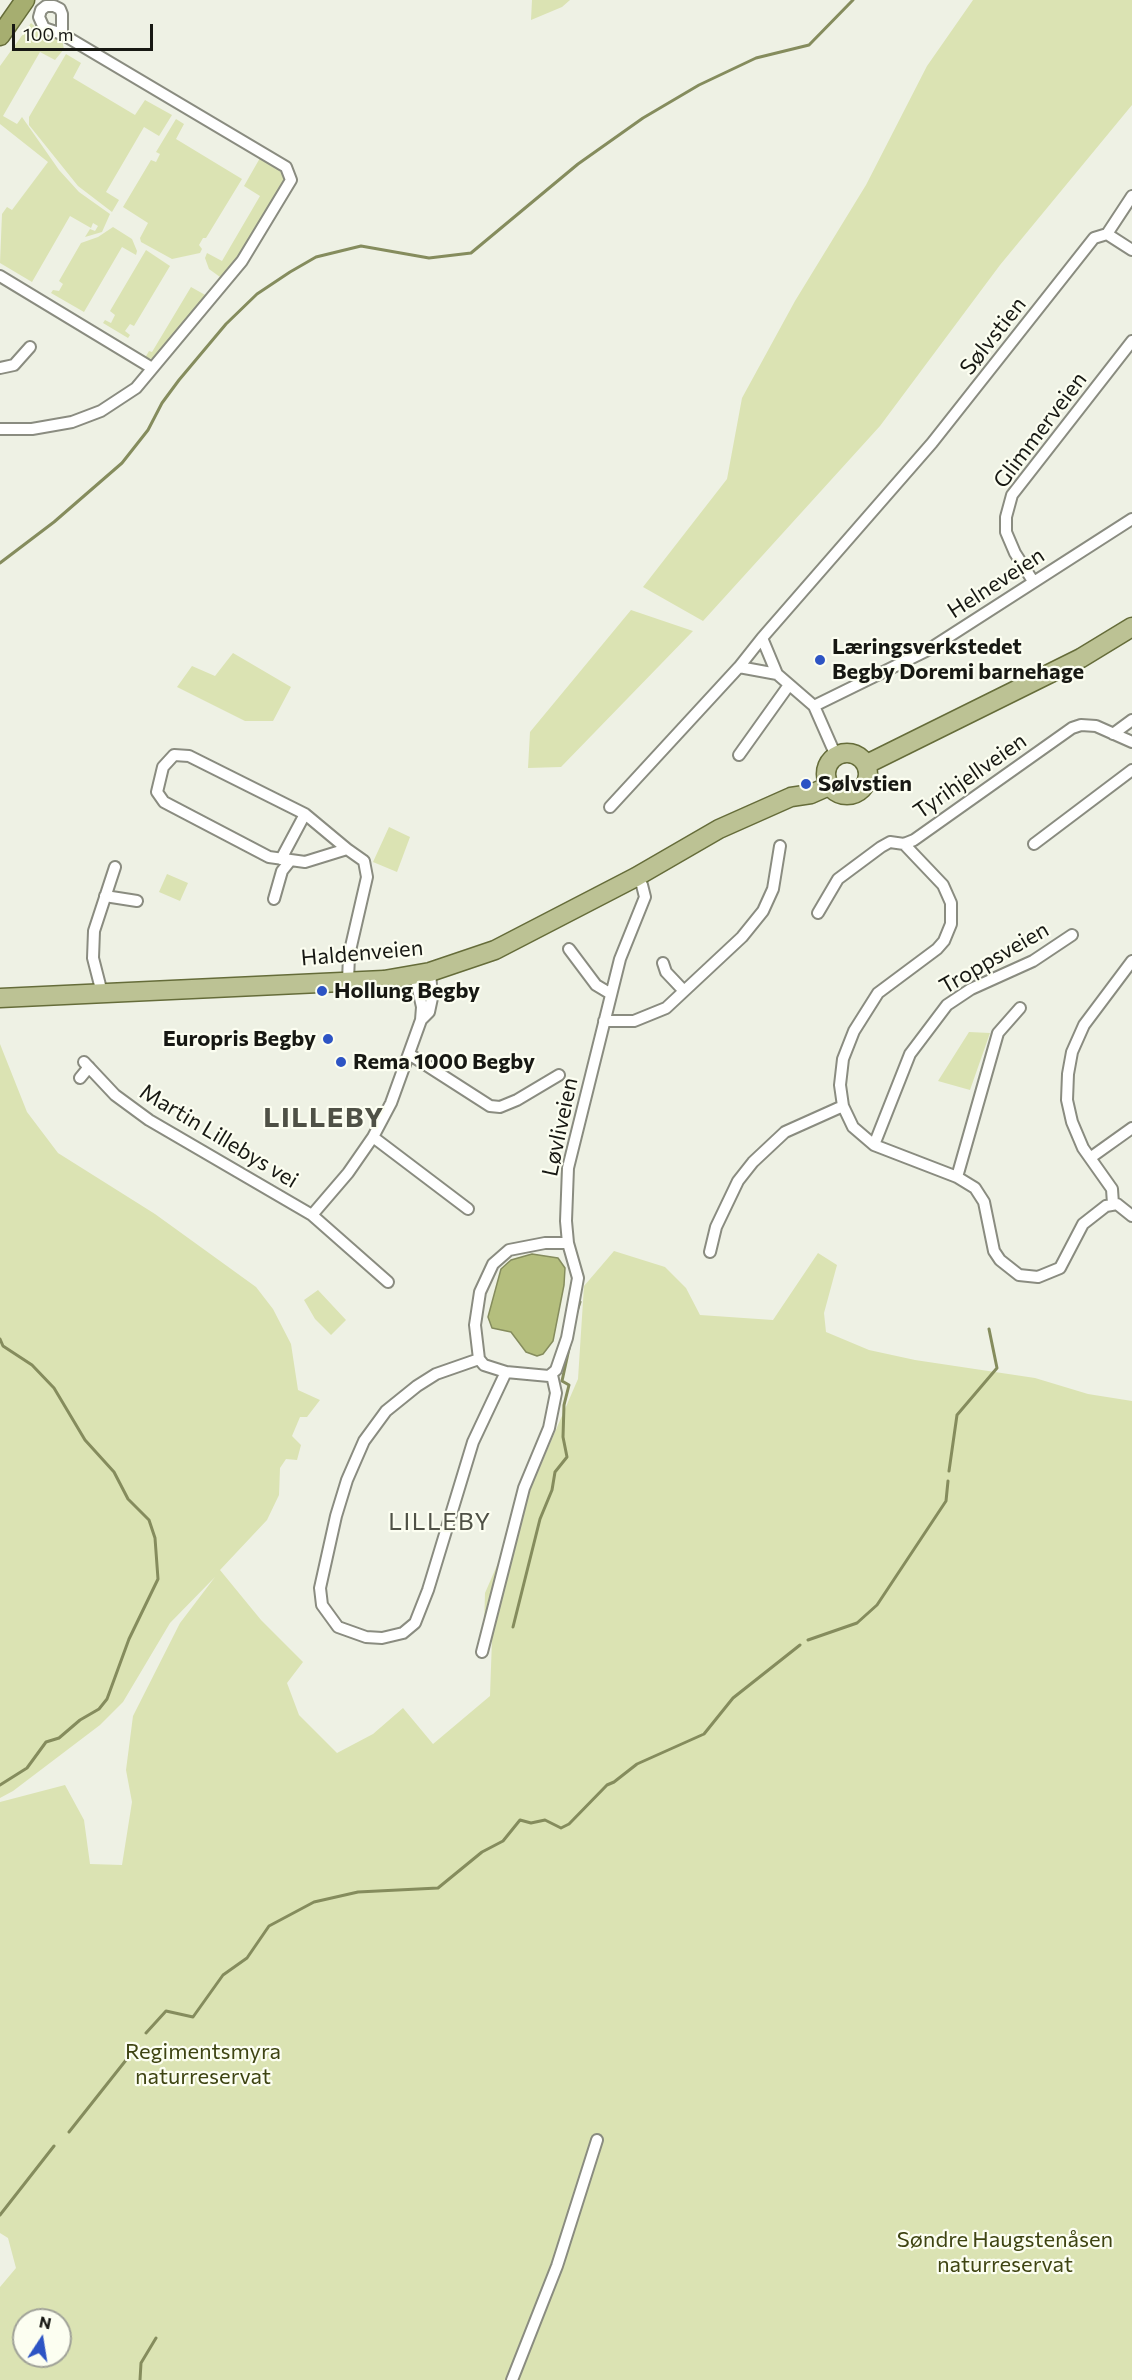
<!DOCTYPE html>
<meta charset="utf-8">
<style>
body{margin:0}
#map{position:relative;width:1132px;height:2380px;overflow:hidden;background:#eef1e4;font-family:Commissioner,sans-serif}
canvas{display:block}
.north{position:absolute;left:12px;top:2308px;width:60px;height:60px;box-sizing:border-box;background:#fcfef1;border:2px solid #a0a298;border-radius:50%;rotate:12deg;font-size:16px;font-weight:700;line-height:24px;text-align:center;color:#171813}
.north::after{content:'';display:block;margin:auto;width:21px;height:27px;background:#2d54c4;clip-path:polygon(50% 0,100% 100%,50% 72%,0 100%)}
.scale{position:absolute;left:12px;top:24px;width:141px;height:27px;box-sizing:border-box;border:3px solid #171813;border-top:0;padding-left:8px;font-size:18px;line-height:21px;white-space:nowrap;color:#171813;-webkit-text-stroke:4px #fcfef1;paint-order:stroke}
</style>
<div id="map">
<canvas width="1132" height="2380"></canvas>
<div class="north">N</div>
<div class="scale">100 m</div>
</div>
<script>
const context = document.querySelector('canvas').getContext('2d');
context.lineJoin = 'round';
function paint(path, color) { context.fillStyle = color; context.fill(path, 'evenodd'); }
const shape = rows => new Path2D(rows.map(r => 'M' + r).join(''));
function trace(path, color, width, dash) { context.strokeStyle = color; context.lineWidth = width; context.lineCap = dash ? 'butt' : 'round'; context.setLineDash(dash || []); context.stroke(path); }
function label(font, color, halo, rows, align = 'center') {
  context.font = font + ' Commissioner,sans-serif'; context.lineWidth = 4.5; context.setLineDash([]); context.textBaseline = 'middle'; context.strokeStyle = halo; context.fillStyle = color; for (const [text, x, y, turn = 0] of rows) {
    context.save(); context.translate(x, y); context.rotate((+turn || 0) * Math.PI / 180); context.textAlign = isNaN(turn) ? turn : align; if (halo) context.strokeText(text, 0, 0); context.fillText(text, 0, 0); context.restore();
  }
}
paint(shape([
 [532,0,570,0,562,7,531,20],
 [973,0,1132,0,1132,105,1000,265,880,426,703,621,643,587,727,479,742,398,795,301,866,185,927,66],
 [31,23,41,32,62,40,64,49,55,60,40,52,3,116,17,124,22,117,59,170,79,192,110,214,102,232,85,237,90,229,95,231,98,226,93,223,91,228,70,216,32,282,0,263,2,214,7,207,12,210,48,162,0,124,0,66],
 [66,54,81,63,73,78,135,115,145,100,172,115,159,136,144,127,106,192,119,200,112,212,78,186,29,125,29,117],
 [176,119,184,124,176,139,242,179,206,238,203,238,199,245,202,249,200,253,172,259,141,242,140,238,148,223,123,207,151,160,156,162,160,154,156,152],
 [260,158,283,171,286,179,244,251,220,277,209,269,205,258,207,253,222,261,260,196,244,186],
 [113,227,132,239,137,251,136,255,122,247,84,312,51,293,53,290,59,291,63,284,59,281,81,243,98,237],
 [146,250,170,266,134,326,130,324,125,331,130,335,128,338,103,323,105,320,111,323,115,315,110,311],
 [191,287,207,296,155,359,145,358,149,351,152,352],
 [631,610,693,631,561,767,528,768,530,732],
 [233,653,291,687,273,721,245,721,177,687,192,666,215,676],
 [389,827,410,837,397,872,373,862],
 [167,874,188,883,180,901,159,892],
 [969,1032,990,1033,970,1090,938,1081],
 [0,1044,27,1112,58,1153,155,1214,256,1287,273,1309,291,1344,298,1390,320,1400,307,1417,300,1417,292,1436,301,1445,297,1460,286,1459,280,1468,279,1495,267,1520,220,1570,261,1620,303,1662,287,1683,299,1715,337,1753,373,1734,403,1708,433,1744,490,1696,492,1639,484,1627,485,1593,578,1379,584,1286,614,1251,665,1267,686,1288,700,1315,773,1320,818,1253,837,1265,824,1313,826,1332,869,1350,915,1360,1035,1378,1088,1394,1132,1401,1132,2380,0,2380,0,2287,16,2268,8,2238,0,2233,0,1802,65,1785,84,1820,90,1864,122,1865,132,1802,126,1770,133,1716,180,1623,215,1577,170,1623,123,1702,100,1725,13,1791,0,1798],
 [24,2320,60,2320,60,2356,24,2356],
 [318,1290,346,1320,331,1335,315,1319,304,1300]
]), '#dbe3b3');
const water = shape([
 [532,1254,558,1258,565,1268,564,1285,553,1341,543,1354,537,1356,526,1352,511,1332,492,1328,488,1317,501,1269,511,1260,532,1254]
]);
paint(water, '#b4be7d');
trace(water, '#858c5d', 1.5);
trace(shape([
 [0,563,54,522,122,463,148,430,162,403,179,380,226,324,257,294,290,272,316,257,361,246,429,258,471,253,578,164,643,118,699,85,756,58,809,45,853,0],
 [576,1314,580,1302],
 [0,1339,3,1346,32,1365,54,1388,85,1440,114,1472,128,1499,149,1520,155,1538,158,1579,129,1639,107,1699,99,1709,80,1720,59,1738,46,1742,27,1768,0,1785],
 [949,1471,957,1415,997,1368,989,1329],
 [513,1627,540,1519,552,1490,555,1472,567,1457,563,1437,564,1405,569,1385,562,1381,570,1344],
 [808,1640,857,1623,877,1605,946,1501,948,1481],
 [146,2033,166,2011,193,2017,223,1975,247,1958,269,1926,314,1902,358,1892,438,1888,482,1852,503,1841,520,1820,531,1823,545,1820,561,1828,569,1824,607,1785,614,1782,637,1764,704,1734,733,1698,800,1645],
 [69,2132,134,2050],
 [0,2215,54,2146],
 [140,2380,141,2363,156,2338]
]), '#858c5d', 3);
const minor = shape([
 [1107,234,1132,250],
 [0,276,152,368],
 [0,368,14,365,30,347],
 [0,429,32,429,72,422,101,411,136,388,242,261,291,180,286,167,62,34,44,28,39,17,41,10,46,6,54,6,60,9,62,14,62,34],
 [1033,581,1015,553,1006,532,1006,517,1012,495,1132,341],
 [762,638,932,443,1094,238,1107,234,1132,196],
 [777,674,739,667,762,638,777,674,814,706,836,756],
 [814,706,928,650,1132,519],
 [1113,734,1132,720],
 [739,755,789,685],
 [610,807,739,667],
 [904,844,943,885,951,903,951,924,944,941,937,949,878,993,854,1031,843,1059,840,1085,843,1106,853,1127,874,1145,957,1177,975,1188,984,1202,994,1251,1000,1260,1019,1275,1038,1277,1060,1268,1083,1224,1106,1206,1117,1204,1132,1216],
 [1034,844,1132,770],
 [347,849,305,814,189,756,174,755,163,767,157,792,164,802,269,857,305,862,347,849,364,861,367,877,349,955,348,981],
 [281,859,305,814],
 [105,896,137,901],
 [274,899,282,871,290,861],
 [818,913,838,879,881,847,890,842,904,844,914,840,1072,728,1081,725,1096,726,1132,742],
 [569,949,596,985,611,994],
 [663,963,666,972,684,991],
 [102,993,93,958,94,931,115,867],
 [421,1020,429,1012,432,998,430,972],
 [604,1021,634,1021,666,1008,742,937,763,911,773,889,780,846],
 [409,1054,490,1106,500,1107,517,1100,559,1075],
 [84,1062,115,1095,149,1120,312,1215],
 [80,1078,89,1067],
 [373,1137,468,1209],
 [874,1145,910,1054,947,1005,971,989,1033,961,1072,935],
 [1090,1158,1132,1128],
 [957,1177,998,1033,1020,1008],
 [1113,1204,1112,1189,1083,1148,1072,1122,1067,1100,1068,1074,1072,1052,1084,1025,1132,961],
 [568,1243,545,1243,509,1250,493,1264,480,1292,475,1325,479,1359,484,1365,506,1372,549,1376,556,1370,567,1338,578,1278,568,1243,566,1221,568,1168,620,959,645,897,642,885,636,877],
 [710,1252,716,1227,738,1181,753,1162,785,1132,843,1106],
 [388,1282,312,1215,348,1173,373,1137,391,1103,421,1020,422,1007,415,976],
 [479,1359,436,1374,417,1386,386,1411,364,1441,347,1480,336,1516,320,1588,322,1605,338,1627,366,1637,382,1638,403,1633,415,1623,428,1590,473,1442,506,1372],
 [482,1652,524,1488,549,1428,556,1393,552,1375],
 [512,2380,557,2266,597,2140]
]);
const primary = shape([
 '826 774a21 21 0 1 1 42 0a21 21 0 1 1-42 0Z',
 [867,764,1081,658,1132,627],
 [0,998,384,980,430,972,495,950,636,877,719,829,791,797,811,794,829,786]
]);
const trunk = shape([
 [0,36,25,0]
]);
trace(minor, '#8a8c80', 14);
trace(primary, '#656c39', 21);
trace(trunk, '#656c39', 21);
trace(minor, '#fff', 10);
trace(primary, '#bcc294', 18);
trace(trunk, '#a6ae70', 18);
for (const [x, y, r, color] of [
 [820,660,6,"#2d54c4"],
 [806,784,6,"#2d54c4"],
 [322,991,6,"#2d54c4"],
 [328,1039,6,"#2d54c4"],
 [341,1062,6,"#2d54c4"]
]) { const dot = new Path2D(); dot.arc(x, y, r, 0, 2 * Math.PI); context.fillStyle = color; context.fill(dot); trace(dot, '#fcfef1', 2); }
label('22px', '#171813', '#fcfef1', [
 ["Sølvstien",993,336,-52],
 ["Glimmerveien",1040,430,-53],
 ["Helneveien",996,583,-33],
 ["Tyrihjellveien",970,776,-35],
 ["Haldenveien",362,953,-5],
 ["Troppsveien",994,958,-30],
 ["Løvliveien",560,1127,-78],
 ["Martin Lillebys vei",219,1136,31]
]);
label('bold 22px', '#171813', '#fcfef1', [
 ["Læringsverkstedet",832,647],
 ["Begby Doremi barnehage",832,672],
 ["Sølvstien",818,784],
 ["Hollung Begby",334,991],
 ["Europris Begby",316,1039,"right"],
 ["Rema 1000 Begby",353,1062]
], 'left');
label('22px', '#3e4412', '#fcfef1', [
 ["Regimentsmyra",203,2052],
 ["naturreservat",203,2077],
 ["Søndre Haugstenåsen",1005,2240],
 ["naturreservat",1005,2265]
]);
context.letterSpacing = '1.5px';
label('24px', '#4f5146', '#fcfef1', [
 ["LILLEBY",440,1522]
]);
context.letterSpacing = '0px';
context.letterSpacing = '1.5px';
label('bold 28px', '#4f5146', '#fcfef1', [
 ["LILLEBY",324,1118]
]);
context.letterSpacing = '0px';
</script>
